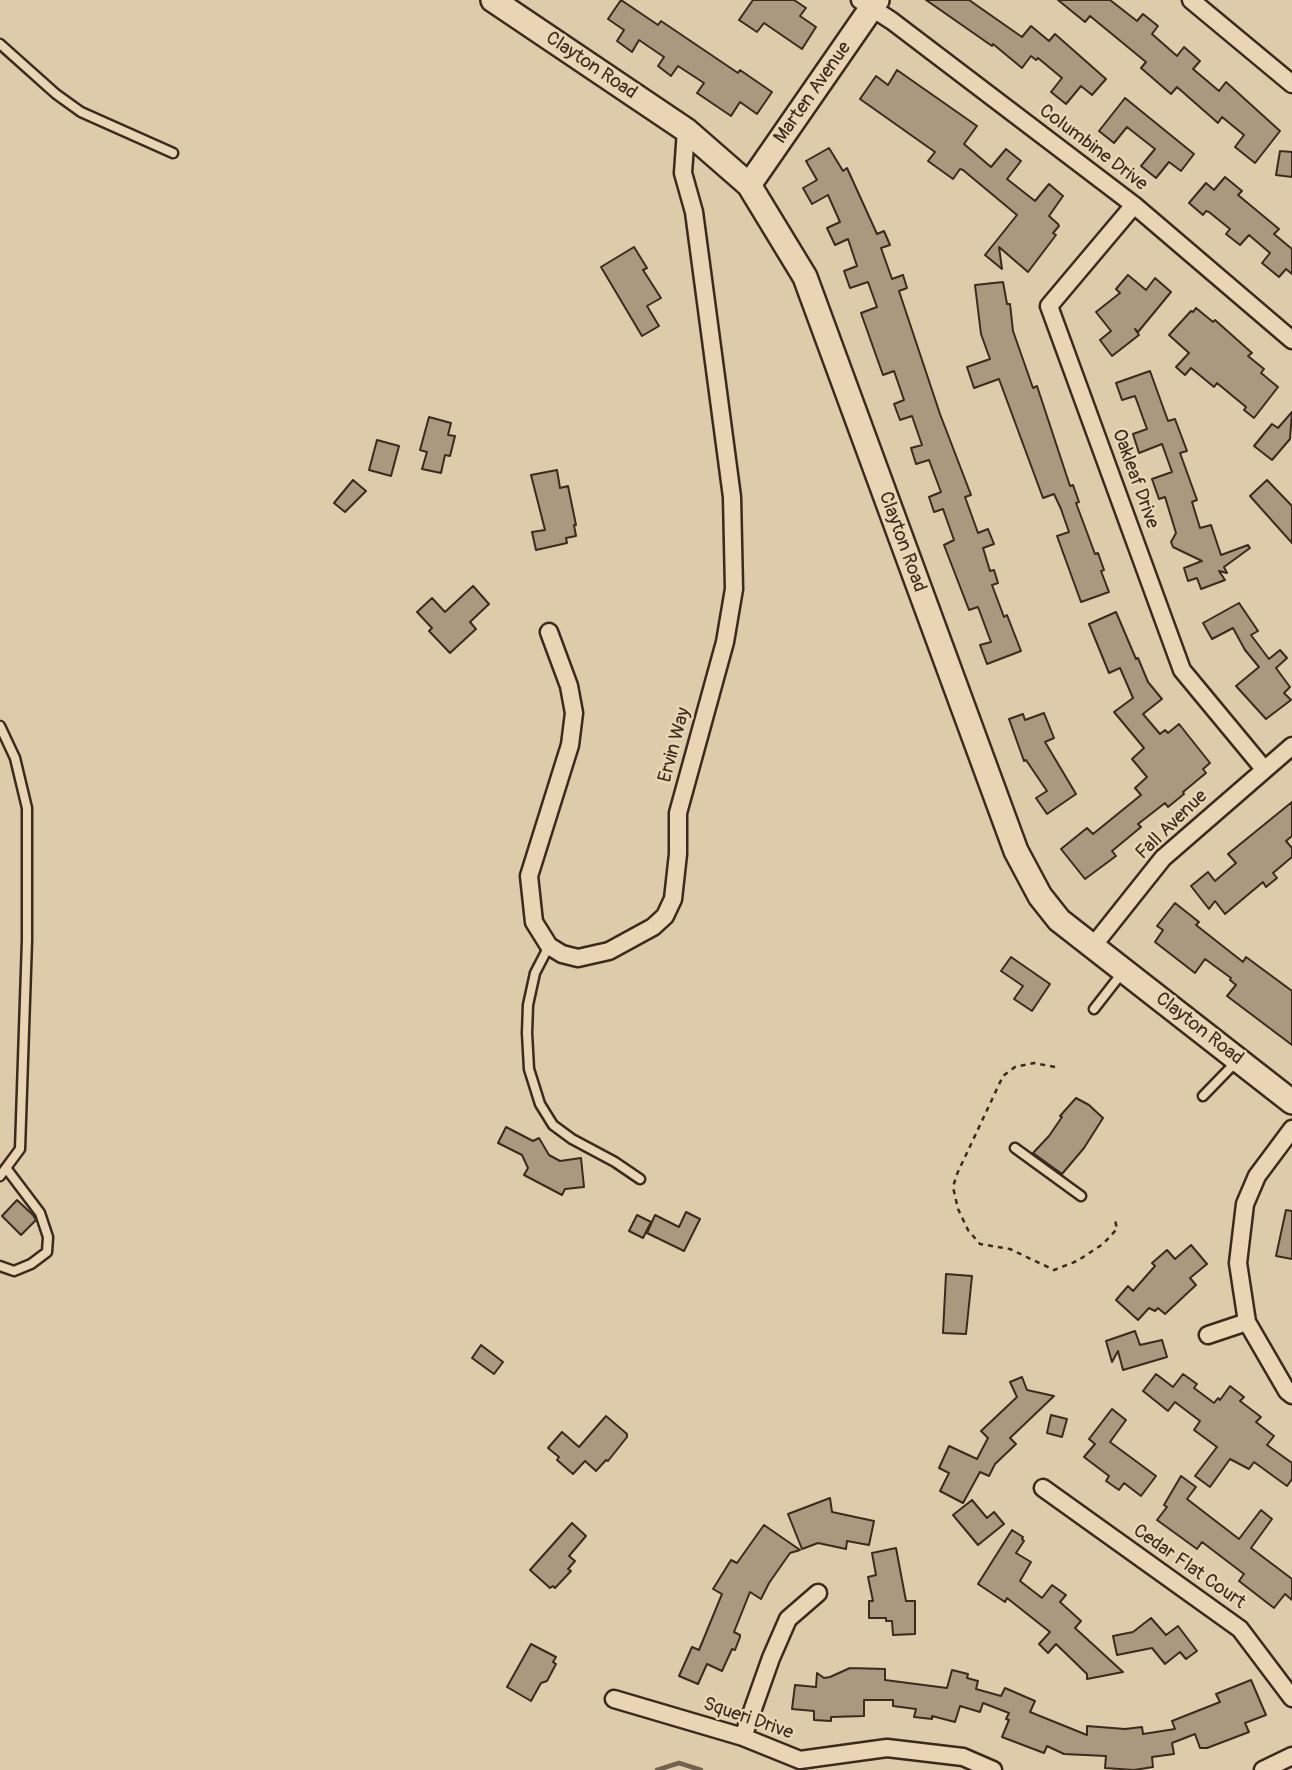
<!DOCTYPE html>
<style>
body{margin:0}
canvas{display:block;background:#decbaa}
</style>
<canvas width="1292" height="1770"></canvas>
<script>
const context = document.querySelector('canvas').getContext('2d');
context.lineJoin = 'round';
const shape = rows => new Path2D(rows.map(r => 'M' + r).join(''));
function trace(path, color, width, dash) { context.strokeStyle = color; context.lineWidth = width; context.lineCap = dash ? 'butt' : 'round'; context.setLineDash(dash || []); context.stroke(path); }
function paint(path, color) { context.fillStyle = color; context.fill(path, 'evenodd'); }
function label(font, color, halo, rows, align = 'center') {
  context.font = font + ' Pangolin,sans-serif'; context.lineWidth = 5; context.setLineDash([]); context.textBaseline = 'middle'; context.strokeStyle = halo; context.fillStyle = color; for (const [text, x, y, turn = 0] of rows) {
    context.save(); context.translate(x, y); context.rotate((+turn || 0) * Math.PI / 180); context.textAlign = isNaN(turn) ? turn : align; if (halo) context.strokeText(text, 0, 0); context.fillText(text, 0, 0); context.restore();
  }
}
trace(shape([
 [657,1770,679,1763,701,1770]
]), '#72614d', 4.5);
const building = shape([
 [621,0,658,25,661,21,738,73,740,70,772,92,757,114,740,102,731,116,697,93,704,83,678,66,671,76,658,66,664,57,639,40,632,52,617,41,624,30,608,19,621,0],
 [753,0,794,0,806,8,800,16,816,27,802,49,764,23,757,32,739,20,753,0],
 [926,0,969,0,1022,37,1031,26,1049,41,1055,34,1106,79,1092,95,1081,86,1066,104,1051,92,1062,78,1038,58,1036,60,1031,56,1022,68,993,44,992,46,926,0],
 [1058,0,1110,0,1137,21,1143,14,1158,26,1152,34,1177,56,1184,47,1200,61,1193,69,1219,91,1226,82,1280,131,1255,163,1235,147,1244,135,1222,117,1218,123,1177,87,1171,94,1141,68,1146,62,1090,16,1085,22,1058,0],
 [897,70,977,126,964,144,991,167,1006,149,1021,161,1007,179,1035,201,1049,184,1063,196,1049,216,1058,224,1059,226,1053,233,1056,235,1028,272,999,247,1002,269,985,255,1017,215,963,170,960,169,953,179,928,161,935,152,860,99,876,76,888,85,897,70],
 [1125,98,1194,154,1181,171,1169,162,1156,178,1141,166,1155,149,1127,127,1114,143,1099,131,1125,98],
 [829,148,843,171,847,168,877,234,884,231,890,245,881,248,892,279,903,275,907,288,899,291,940,414,971,495,965,497,978,533,988,529,994,544,983,548,990,571,994,570,998,583,992,585,1004,617,1007,615,1021,651,987,664,980,645,991,642,978,607,969,610,944,545,954,540,943,509,934,512,929,497,941,492,929,460,916,464,911,448,922,445,912,416,900,420,894,404,904,400,894,371,883,375,861,313,877,307,868,282,850,288,844,271,857,266,848,239,835,245,827,228,840,222,828,195,812,204,803,188,817,180,806,161,829,148],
 [1280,151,1292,152,1292,177,1276,175,1280,151],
 [1225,177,1242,191,1238,195,1279,229,1274,234,1292,249,1292,274,1286,269,1279,277,1262,263,1270,253,1249,235,1240,245,1226,234,1230,229,1209,212,1206,211,1203,215,1189,203,1206,183,1214,190,1225,177],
 [634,247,647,268,643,270,661,298,647,306,659,326,642,336,601,267,634,247],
 [1128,275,1146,290,1155,278,1171,292,1138,332,1135,329,1139,335,1112,356,1100,340,1111,331,1096,312,1120,293,1116,289,1128,275],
 [1003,282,1007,304,1010,304,1013,331,1033,388,1037,386,1070,486,1073,485,1079,502,1076,503,1095,554,1098,553,1104,570,1101,571,1109,592,1081,602,1057,536,1069,532,1061,509,1054,494,1043,498,999,379,974,388,967,367,990,359,981,334,975,285,1003,282],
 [1196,308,1213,322,1215,320,1252,353,1248,356,1264,369,1261,373,1278,387,1254,418,1244,410,1246,407,1217,383,1214,387,1191,368,1185,375,1176,367,1189,353,1169,335,1191,311,1193,312,1196,308],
 [1150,371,1168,421,1175,419,1187,451,1180,453,1197,500,1192,502,1200,528,1211,525,1221,555,1248,545,1250,548,1224,567,1227,573,1219,571,1225,580,1201,589,1197,578,1188,581,1184,568,1202,561,1173,547,1171,542,1176,533,1165,497,1159,499,1152,479,1172,472,1162,444,1139,453,1133,434,1147,429,1135,396,1122,400,1116,383,1150,371],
 [1292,412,1290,439,1272,460,1254,446,1272,424,1278,428,1292,412],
 [429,417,451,423,448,435,455,436,450,456,445,455,441,473,422,469,427,452,420,450,429,417],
 [377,440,399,446,391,476,369,470,377,440],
 [557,470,560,488,568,486,576,525,574,525,576,536,566,538,567,543,536,550,532,532,545,530,531,475,557,470],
 [353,480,366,491,345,512,334,503,353,480],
 [1267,480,1292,506,1292,543,1250,496,1267,480],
 [473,586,489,604,470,622,476,629,450,653,429,631,432,628,417,612,432,598,445,612,473,586],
 [1239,603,1258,631,1251,635,1269,659,1280,650,1287,658,1276,668,1290,687,1284,693,1291,700,1266,719,1236,686,1259,667,1245,650,1233,628,1212,639,1203,623,1239,603],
 [1116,612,1136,659,1138,658,1148,682,1162,699,1143,714,1160,734,1165,730,1168,733,1179,724,1210,763,1203,769,1206,773,1183,792,1184,794,1168,807,1165,803,1138,824,1141,827,1112,851,1116,856,1085,879,1061,849,1087,828,1093,834,1141,795,1135,788,1147,777,1132,759,1144,748,1114,712,1133,698,1120,668,1109,673,1089,624,1116,612],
 [1044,713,1054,738,1045,742,1076,794,1047,814,1036,798,1047,791,1026,760,1024,761,1009,719,1023,714,1025,720,1044,713],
 [1292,802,1292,836,1286,841,1292,848,1292,857,1273,873,1277,878,1266,887,1263,882,1225,914,1215,901,1209,909,1191,886,1208,872,1215,881,1236,863,1228,854,1292,802],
 [1175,903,1199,922,1196,925,1243,962,1246,957,1292,991,1292,1045,1227,996,1236,985,1230,980,1231,978,1205,959,1195,973,1155,942,1163,930,1157,926,1175,903],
 [1011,957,1050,984,1032,1011,1014,999,1023,986,1001,971,1011,957],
 [1076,1098,1089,1105,1103,1118,1084,1148,1062,1174,1033,1153,1049,1136,1062,1117,1060,1116,1076,1098],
 [506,1127,533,1141,539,1138,549,1155,560,1161,581,1158,584,1187,565,1189,562,1195,524,1175,528,1168,522,1155,498,1143,506,1127],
 [17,1200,33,1215,36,1220,21,1235,2,1216,17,1200],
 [1286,1210,1292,1211,1292,1259,1276,1256,1286,1210],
 [686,1212,700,1219,684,1251,647,1233,655,1215,679,1227,686,1212],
 [637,1215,651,1222,643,1238,629,1231,637,1215],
 [1191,1245,1207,1264,1190,1278,1196,1285,1165,1314,1158,1308,1155,1311,1149,1308,1138,1320,1116,1300,1128,1286,1133,1291,1155,1266,1152,1263,1167,1250,1175,1259,1191,1245],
 [946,1274,972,1276,966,1334,943,1333,946,1274],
 [1135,1331,1140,1345,1162,1340,1167,1357,1123,1370,1118,1351,1112,1362,1106,1341,1135,1331],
 [481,1345,503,1362,494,1374,472,1358,481,1345],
 [1156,1374,1173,1387,1183,1374,1197,1384,1194,1388,1214,1403,1218,1398,1220,1400,1230,1386,1244,1397,1240,1401,1261,1417,1256,1422,1274,1436,1267,1445,1292,1463,1292,1479,1287,1486,1254,1462,1249,1469,1230,1459,1210,1487,1195,1476,1217,1447,1194,1430,1200,1421,1175,1402,1168,1411,1143,1391,1156,1374],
 [1022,1377,1027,1390,1054,1396,1010,1438,1016,1444,995,1464,989,1476,980,1472,963,1503,940,1491,949,1473,939,1468,949,1446,977,1459,988,1438,981,1431,1017,1397,1010,1382,1022,1377],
 [1112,1409,1126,1420,1110,1442,1156,1476,1141,1496,1124,1483,1119,1490,1106,1481,1109,1476,1084,1457,1095,1444,1089,1439,1112,1409],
 [1051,1415,1067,1419,1062,1437,1047,1433,1051,1415],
 [606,1416,627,1434,627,1437,608,1461,606,1460,596,1471,585,1461,573,1474,557,1460,559,1457,548,1448,562,1432,579,1447,606,1416],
 [1181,1476,1196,1487,1187,1499,1239,1539,1261,1510,1272,1519,1251,1548,1292,1579,1292,1600,1285,1594,1274,1608,1239,1581,1244,1574,1202,1542,1197,1549,1157,1520,1167,1507,1164,1505,1181,1476],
 [830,1498,832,1512,874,1521,869,1545,847,1541,846,1549,818,1543,802,1549,788,1514,830,1498],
 [972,1500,987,1518,994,1512,1004,1524,978,1545,953,1515,972,1500],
 [572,1523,586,1536,569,1556,575,1561,568,1569,571,1571,555,1588,553,1586,550,1588,530,1570,572,1523],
 [764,1525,800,1550,790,1553,769,1583,761,1599,750,1592,734,1632,740,1635,740,1637,735,1650,732,1649,722,1671,707,1664,698,1684,679,1676,692,1647,699,1650,722,1594,713,1589,731,1560,737,1563,764,1525],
 [1012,1530,1023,1537,1022,1539,1024,1541,1016,1553,1031,1562,1020,1581,1042,1598,1052,1585,1066,1595,1060,1602,1081,1621,1075,1628,1123,1672,1087,1679,1087,1674,1056,1644,1048,1653,1039,1644,1050,1632,1007,1598,1005,1602,978,1584,1012,1530],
 [896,1548,906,1601,915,1601,915,1634,893,1635,892,1621,886,1621,886,1618,869,1618,869,1601,873,1601,868,1577,876,1575,872,1553,896,1548],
 [1151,1618,1166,1635,1178,1626,1197,1651,1186,1659,1180,1652,1165,1664,1152,1648,1117,1655,1113,1636,1133,1632,1151,1618],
 [531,1644,556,1657,553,1662,556,1664,547,1681,541,1683,531,1701,507,1687,531,1644],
 [850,1668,885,1669,885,1680,947,1688,952,1670,968,1674,967,1678,978,1681,976,1689,1001,1696,1005,1688,1035,1701,1030,1712,1087,1735,1087,1726,1125,1729,1142,1727,1143,1734,1175,1729,1172,1721,1220,1702,1216,1694,1251,1680,1266,1715,1245,1723,1249,1732,1207,1748,1200,1748,1195,1734,1172,1743,1174,1754,1152,1757,1153,1767,1134,1770,1105,1768,1106,1756,1064,1754,1047,1746,1044,1753,1002,1737,1009,1720,1006,1719,1009,1713,983,1703,980,1712,960,1706,955,1722,932,1716,932,1719,914,1717,916,1709,893,1706,893,1700,864,1700,864,1716,831,1717,831,1721,814,1720,814,1711,792,1709,795,1685,816,1687,817,1673,824,1678,830,1677,850,1668]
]);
paint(building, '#ab997f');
trace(building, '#3b2a1e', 2);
const lane = shape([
 [0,44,56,94,81,112,173,153],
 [0,726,15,758,27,808,27,940,20,1149,0,1176],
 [549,946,535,973,528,1005,527,1033,529,1069,540,1104,553,1125,572,1139,615,1162,640,1179],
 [1094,1009,1122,973],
 [1203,1096,1236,1062],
 [1015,1148,1081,1196],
 [0,1266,14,1271,31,1264,47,1252,48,1237,40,1213,6,1168]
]);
const street = shape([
 [860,0,892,21,1134,205,1292,340],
 [1191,0,1292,84],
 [1134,205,1049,306,1182,670,1264,769],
 [549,632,569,686,574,713,570,745,529,876,534,922,549,946,562,954,578,958,609,951,653,927,665,916,673,899,678,854,678,813,725,642,734,589,732,497,694,212,683,173,686,130],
 [1093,946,1163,858,1292,746],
 [1292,1129,1257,1176,1245,1204,1238,1263,1247,1322,1287,1391,1292,1395],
 [1208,1335,1247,1322],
 [1043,1488,1240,1629,1292,1698],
 [614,1699,743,1737,800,1760,887,1748,963,1757,993,1770],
 [743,1737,771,1658,788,1619,818,1593],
 [1263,1770,1292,1756]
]);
const secondary = shape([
 [493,0,686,130,749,185,805,277,1016,851,1040,896,1059,920,1292,1102],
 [749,185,877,0]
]);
trace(lane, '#3b2a1e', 13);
trace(street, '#3b2a1e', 21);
trace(secondary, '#3b2a1e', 28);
trace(shape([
 [1055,1067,1034,1063,1015,1067,1003,1076,957,1174,953,1187,958,1209,968,1230,980,1244,1010,1249,1054,1270,1077,1261,1103,1244,1117,1229,1115,1220]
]), '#3b2a1e', 2.5, [5, 5]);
trace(lane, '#e9d5b3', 8);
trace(street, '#e9d5b3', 16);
trace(secondary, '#e9d5b3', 23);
label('19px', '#3b2a1e', '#e9d5b3', [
 ["Clayton Road",591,66,34],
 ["Marten Avenue",813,93,-55],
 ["Columbine Drive",1093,148,37],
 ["Oakleaf Drive",1135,479,70],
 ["Clayton Road",902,542,70],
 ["Ervin Way",675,745,-75],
 ["Fall Avenue",1172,825,-44],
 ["Clayton Road",1199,1029,38],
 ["Cedar Flat Court",1189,1567,35],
 ["Squeri Drive",748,1719,19]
]);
</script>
